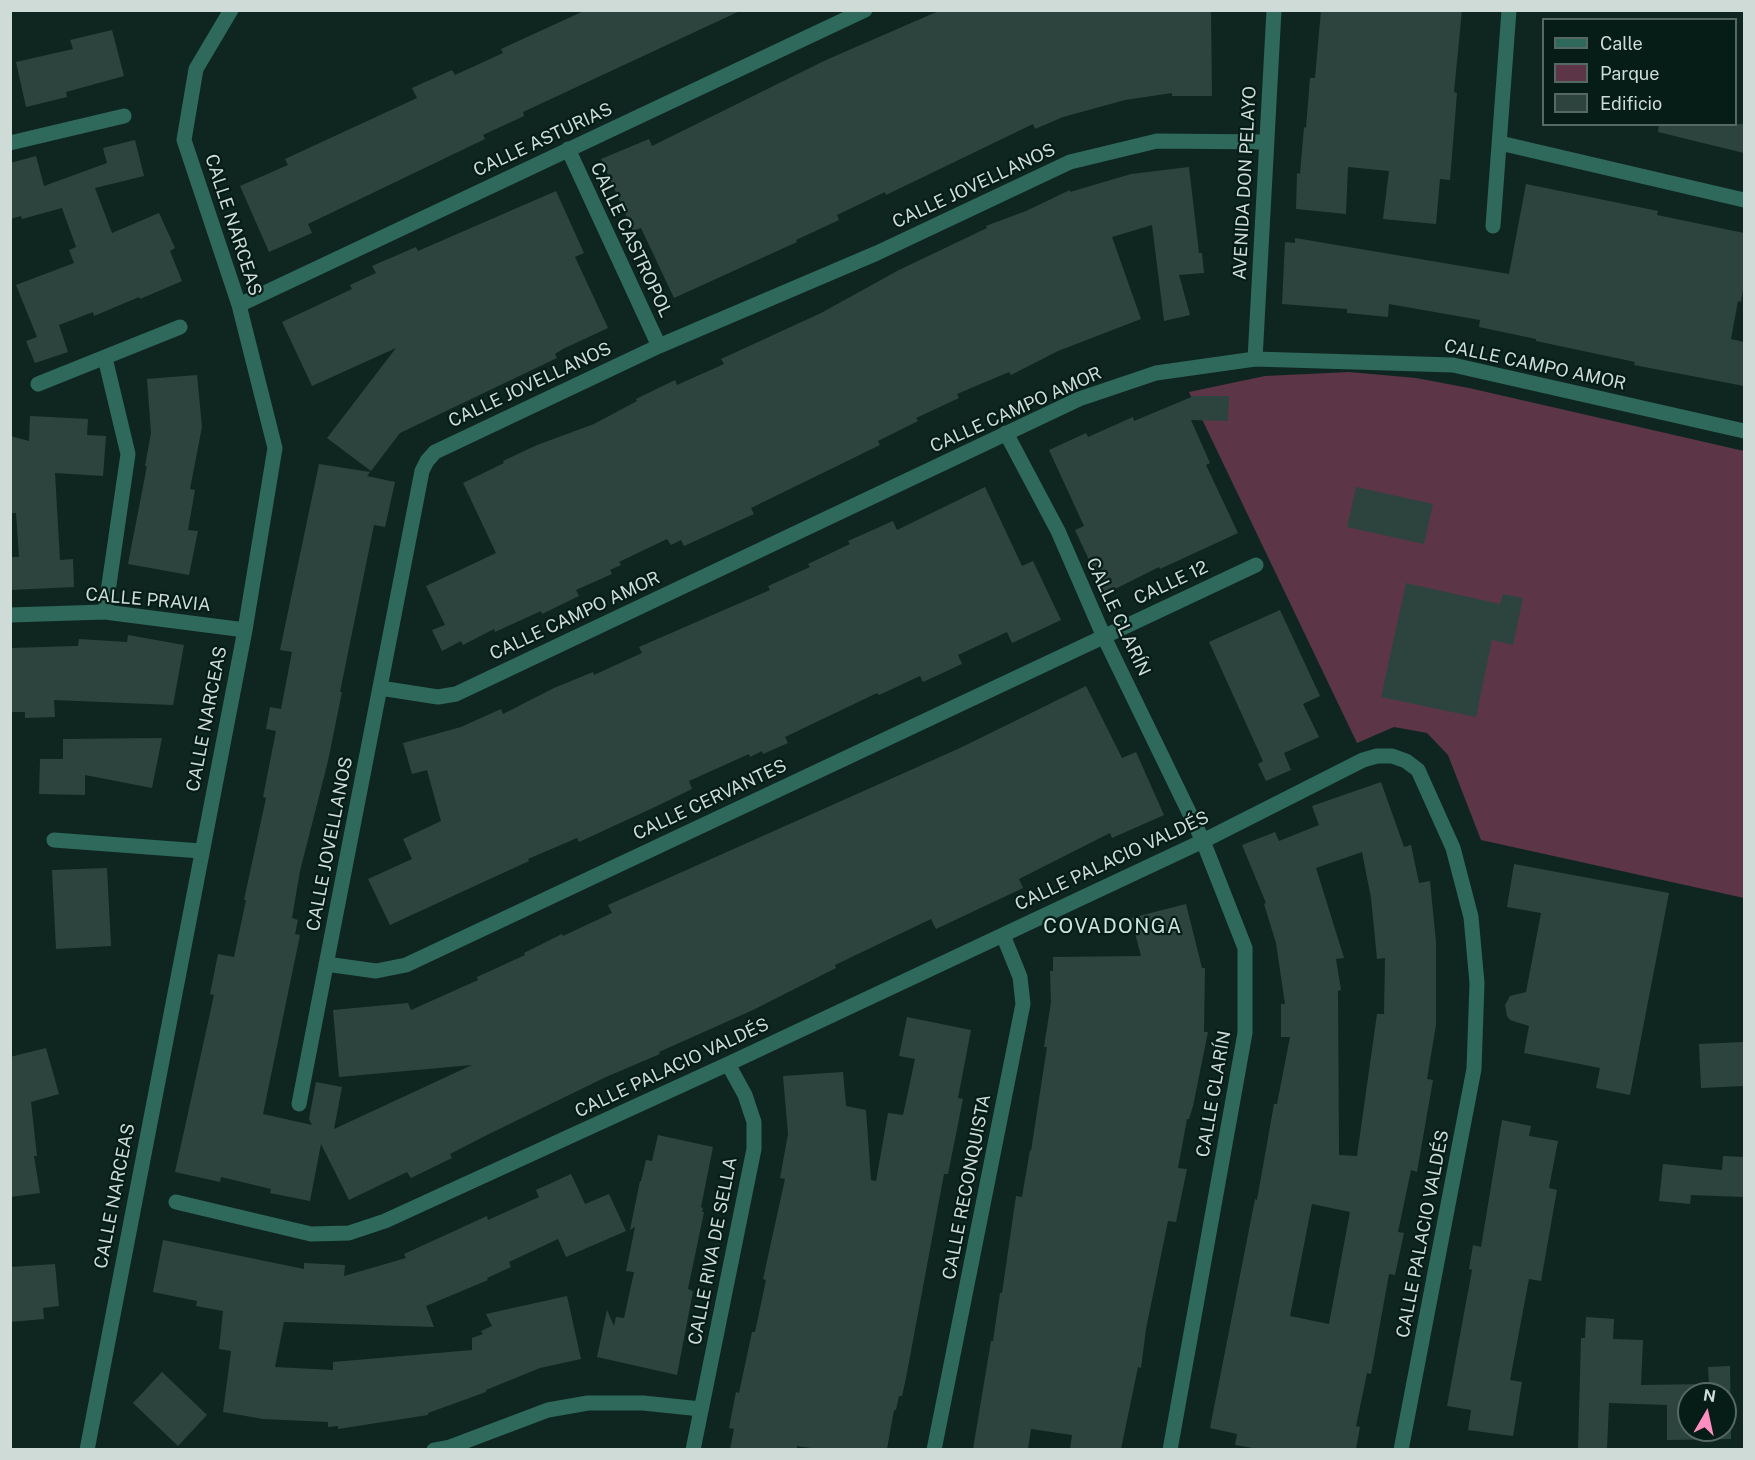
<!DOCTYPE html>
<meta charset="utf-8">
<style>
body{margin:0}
#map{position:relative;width:1755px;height:1460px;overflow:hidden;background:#0f2620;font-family:"Public Sans",sans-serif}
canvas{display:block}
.frame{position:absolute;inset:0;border:12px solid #cedbd7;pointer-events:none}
.legend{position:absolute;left:1542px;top:18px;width:195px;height:108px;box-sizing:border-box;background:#051c17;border:2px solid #556864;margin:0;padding:8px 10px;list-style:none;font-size:18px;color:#cedbd7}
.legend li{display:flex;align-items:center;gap:12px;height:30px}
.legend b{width:30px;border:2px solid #556864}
.north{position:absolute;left:1677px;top:1382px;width:60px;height:60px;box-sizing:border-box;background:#051c17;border:2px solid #556864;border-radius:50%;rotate:9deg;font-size:16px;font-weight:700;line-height:24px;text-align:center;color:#cedbd7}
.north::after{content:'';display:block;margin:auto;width:21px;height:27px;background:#fd8ebf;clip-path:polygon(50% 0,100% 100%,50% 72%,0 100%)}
</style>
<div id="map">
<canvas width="1755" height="1460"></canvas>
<div class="frame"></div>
<ul class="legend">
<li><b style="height:8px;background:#2f695c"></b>Calle</li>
<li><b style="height:16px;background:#5c3646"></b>Parque</li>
<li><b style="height:16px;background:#2d443e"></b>Edificio</li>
</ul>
<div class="north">N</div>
</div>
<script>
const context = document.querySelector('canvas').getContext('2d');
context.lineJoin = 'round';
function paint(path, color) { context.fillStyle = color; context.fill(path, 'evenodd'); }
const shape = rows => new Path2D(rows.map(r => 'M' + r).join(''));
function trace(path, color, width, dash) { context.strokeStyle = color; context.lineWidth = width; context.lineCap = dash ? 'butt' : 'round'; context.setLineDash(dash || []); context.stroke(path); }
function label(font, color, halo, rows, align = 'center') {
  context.font = font + ' "Public Sans",sans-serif'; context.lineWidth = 4.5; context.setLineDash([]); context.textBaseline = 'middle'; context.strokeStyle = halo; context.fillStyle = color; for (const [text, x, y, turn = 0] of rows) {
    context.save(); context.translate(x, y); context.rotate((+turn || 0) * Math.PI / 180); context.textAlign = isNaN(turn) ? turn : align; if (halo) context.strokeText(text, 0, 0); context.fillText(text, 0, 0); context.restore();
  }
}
paint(shape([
 [1349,372,1416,378,1469,388,1744,451,1744,898,1481,840,1448,755,1427,733,1394,727,1357,743,1189,392,1265,376]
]), '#5c3646');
paint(shape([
 [586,10,742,10,523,112,524,116,483,135,485,139,308,224,312,233,269,252,240,186,288,165,285,159,417,98,412,88,452,70,455,75,503,53,501,49],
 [941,10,1211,10,1212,96,1172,96,1172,93,1125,100,1063,117,1035,129,1033,124,886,195,885,192,837,215,839,220,796,240,797,242,674,298,641,228,633,231,601,159,649,139,652,146,826,60],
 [1321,10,1462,10,1454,92,1457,93,1450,180,1440,179,1436,224,1383,219,1389,171,1348,167,1346,214,1296,209,1297,173,1300,174,1304,127,1306,128,1310,78,1315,78],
 [112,30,124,76,66,92,67,97,26,107,16,62,73,49,70,40],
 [1659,124,1744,124,1744,153,1658,132],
 [135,140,144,176,95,188,112,233,159,213,175,248,170,251,182,281,140,299,139,297,94,316,93,312,59,325,68,352,35,363,26,341,37,337,16,285,74,263,69,250,76,247,62,208,22,219,21,216,10,219,10,163,36,156,44,186,107,163,103,148],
 [1189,167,1199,253,1202,253,1204,273,1179,275,1190,315,1164,321,1152,225,1112,237,1141,319,1058,351,1011,375,1009,372,957,394,959,398,916,418,918,421,878,441,880,445,751,508,754,514,684,546,681,540,671,545,667,539,619,562,621,565,610,570,612,574,576,590,579,596,542,614,541,611,495,632,494,629,463,645,461,641,442,651,432,630,445,625,426,586,496,553,463,483,504,463,503,461,537,445,594,424,637,401,636,399,675,380,677,385,724,364,721,359,821,313,899,270,987,228,986,226,1026,211,1070,190,1070,192,1131,174],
 [1526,184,1658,211,1657,215,1744,233,1744,282,1741,302,1738,301,1731,339,1744,342,1744,386,1634,365,1635,362,1536,341,1536,339,1479,327,1480,320,1389,304,1388,317,1347,313,1347,309,1282,304,1285,242,1295,243,1295,238,1509,274],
 [556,191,584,253,575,257,608,328,563,349,555,354,557,358,400,433,371,471,327,438,396,348,312,386,282,322,352,289,350,285,376,273,372,266,416,247,418,251],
 [197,375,202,427,190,489,195,490,188,530,198,531,189,575,128,564,147,466,145,466,151,433,147,379],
 [1194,396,1229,396,1228,421,1191,420,1210,463,1206,465,1238,533,1160,569,1159,567,1105,594,1075,530,1084,526,1049,450,1086,433,1088,437,1133,417,1134,421],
 [30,416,88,419,87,435,106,436,103,476,55,473,60,560,73,559,74,587,10,590,10,557,19,557,16,513,10,513,10,436,29,441],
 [319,464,370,472,367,476,395,482,385,527,374,525,340,692,342,692,328,761,300,871,292,918,298,920,295,934,300,935,263,1114,312,1125,309,1119,316,1082,342,1087,334,1129,472,1065,339,1077,333,1010,408,1003,411,1010,478,980,477,977,525,955,524,953,562,934,563,936,612,913,608,905,960,748,1086,686,1122,758,1136,752,1164,815,1112,838,1110,833,1019,879,1023,888,936,929,931,919,835,965,836,968,753,1010,659,1052,660,1054,606,1077,489,1134,450,1154,452,1158,411,1178,407,1172,349,1200,321,1144,310,1201,270,1193,271,1189,221,1177,220,1182,175,1172,214,995,210,994,218,954,234,957,246,900,244,900,266,798,263,797,276,731,266,729,270,707,281,709,292,652,280,650],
 [985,487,1022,566,1033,561,1061,620,1012,643,1007,632,958,655,962,664,923,682,920,676,879,695,877,693,785,737,788,743,763,754,762,751,750,757,749,754,689,781,692,789,657,806,579,842,577,838,528,859,529,861,390,925,368,879,412,859,403,839,441,821,427,770,412,774,403,743,461,727,501,709,503,714,554,688,593,672,594,675,642,653,639,647,770,590,768,586,810,567,808,564,850,544,848,541,893,521,897,530],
 [1356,487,1433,504,1424,544,1347,527],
 [1406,583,1500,604,1503,594,1523,598,1513,645,1492,640,1476,717,1381,697],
 [1280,610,1320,696,1303,704,1319,737,1284,753,1291,770,1266,781,1258,764,1263,761,1209,642],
 [128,635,184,645,173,705,54,700,55,717,25,718,25,712,10,712,10,648,78,646,79,639,127,642],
 [162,738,152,788,85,775,85,795,39,794,40,759,63,759,63,739],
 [1381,782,1404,847,1411,845,1419,883,1430,881,1436,942,1436,1025,1427,1079,1433,1080,1417,1172,1411,1170,1398,1232,1404,1233,1395,1275,1389,1274,1371,1374,1367,1373,1356,1426,1360,1427,1356,1449,1259,1449,1235,1445,1237,1434,1210,1428,1255,1199,1257,1200,1274,1104,1277,1104,1290,1037,1281,1037,1281,1004,1285,1004,1276,943,1264,904,1266,903,1242,845,1275,832,1279,841,1319,825,1312,806],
 [1362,852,1371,898,1377,959,1385,958,1384,1014,1377,1014,1357,1156,1339,1155,1338,991,1341,990,1336,959,1344,958,1316,868],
 [1312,1204,1350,1212,1329,1324,1290,1316],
 [1514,864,1669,893,1630,1095,1596,1088,1600,1068,1524,1053,1529,1026,1510,1020,1507,1016,1505,1005,1510,996,1526,992,1541,913,1507,907],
 [107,868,111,946,56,949,52,870],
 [1186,904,1202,968,1205,968,1204,1032,1208,1032,1193,1106,1189,1119,1187,1119,1178,1168,1187,1169,1176,1222,1168,1221,1146,1329,1141,1368,1138,1367,1121,1449,1070,1449,1072,1435,1031,1429,1028,1449,973,1449,991,1341,993,1341,1000,1293,1002,1293,1016,1196,1022,1197,1030,1150,1031,1151,1047,1047,1044,1047,1051,1002,1050,971,1053,971,1053,957,1141,956,1131,918],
 [907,1017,971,1030,958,1098,963,1099,948,1174,944,1174,906,1378,902,1396,899,1396,896,1410,894,1410,887,1449,818,1449,797,1446,797,1449,730,1449,734,1429,729,1428,736,1392,739,1393,752,1332,755,1332,766,1280,763,1279,785,1179,780,1178,788,1134,783,1076,843,1072,846,1106,866,1110,871,1180,876,1181,888,1113,903,1115,915,1059,899,1056],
 [1744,1042,1744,1086,1701,1088,1699,1044],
 [46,1048,59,1094,31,1102,37,1156,34,1156,40,1193,10,1197,10,1057],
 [1502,1120,1531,1126,1529,1136,1558,1141,1549,1188,1557,1190,1541,1281,1529,1279,1510,1380,1522,1382,1513,1436,1468,1430,1471,1410,1447,1406,1472,1270,1469,1269,1473,1245,1481,1247],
 [658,1135,713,1147,701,1207,703,1208,702,1212,704,1212,688,1289,693,1291,677,1375,597,1357,607,1310,614,1326,616,1317,624,1318,634,1272,626,1271,635,1227,630,1230,640,1181,641,1181,646,1160,652,1161],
 [1723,1156,1744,1157,1744,1197,1691,1195,1690,1204,1659,1201,1663,1164,1722,1170],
 [571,1174,585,1204,609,1194,626,1231,566,1257,558,1239,509,1262,511,1267,487,1278,488,1280,426,1306,434,1327,284,1322,275,1367,333,1370,333,1362,472,1350,472,1338,483,1334,481,1331,492,1326,486,1314,567,1296,581,1359,540,1368,486,1390,486,1392,428,1413,428,1415,338,1429,338,1426,328,1427,328,1422,263,1419,223,1412,231,1351,219,1349,223,1311,196,1306,197,1301,153,1292,163,1240,304,1269,304,1263,345,1265,344,1276,406,1258,404,1254,487,1216,488,1220,539,1197,536,1190],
 [55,1264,59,1306,43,1308,44,1319,10,1322,10,1267],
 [1586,1317,1614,1319,1613,1339,1643,1340,1641,1385,1709,1384,1708,1367,1730,1366,1731,1439,1667,1440,1667,1405,1609,1403,1607,1449,1578,1449,1581,1338,1585,1338],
 [1689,1394,1725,1394,1725,1430,1689,1430],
 [162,1372,207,1415,178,1446,133,1403]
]), '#2d443e');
trace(shape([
 [10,143,124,116],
 [1500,143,1744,200],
 [568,149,659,346],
 [1493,226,1509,10],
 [239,305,865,10],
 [105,358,128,454,105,612],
 [1255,359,1274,10],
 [38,384,180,327],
 [1006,433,1058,531,1104,637,1203,841,1245,948,1245,1033,1170,1450],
 [10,615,105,612,245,630],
 [380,688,438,697,456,694,1079,399,1156,373,1255,359,1453,365,1744,431],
 [54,840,201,851],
 [326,964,376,971,406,965,1256,565],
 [299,1104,422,471,427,461,435,452,659,346,877,253,1070,162,1157,141,1267,142],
 [176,1202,311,1234,349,1233,385,1221,728,1064,1203,841,1363,760,1377,756,1392,756,1406,761,1418,770,1453,848,1471,917,1477,983,1474,1069,1401,1450],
 [87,1450,245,630,275,448,239,305,184,140,196,69,231,10],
 [434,1450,450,1447,548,1410,588,1403,643,1403,701,1409],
 [693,1450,754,1149,754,1122,745,1095,728,1064],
 [934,1450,1023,1004,1020,977,1003,935]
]), '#2f695c', 15);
label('18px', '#cedbd7', '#051c17', [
 ["CALLE ASTURIAS",543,140,-25],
 ["AVENIDA DON PELAYO",1245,183,-87],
 ["CALLE JOVELLANOS",974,186,-25],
 ["CALLE NARCEAS",233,225,72],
 ["CALLE CASTROPOL",631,240,65],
 ["CALLE CAMPO AMOR",1535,365,12],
 ["CALLE JOVELLANOS",530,385,-25],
 ["CALLE CAMPO AMOR",1016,410,-24],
 ["CALLE 12",1171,583,-25],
 ["CALLE PRAVIA",148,600,5],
 ["CALLE CAMPO AMOR",575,616,-25],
 ["CALLE CLARÍN",1118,617,65],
 ["CALLE NARCEAS",207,719,-79],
 ["CALLE CERVANTES",710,800,-25],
 ["CALLE JOVELLANOS",330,844,-79],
 ["CALLE PALACIO VALDÉS",1112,861,-25],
 ["CALLE PALACIO VALDÉS",672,1068,-25],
 ["CALLE CLARÍN",1214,1094,-80],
 ["CALLE RECONQUISTA",967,1187,-79],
 ["CALLE NARCEAS",115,1196,-79],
 ["CALLE PALACIO VALDÉS",1423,1234,-79],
 ["CALLE RIVA DE SELLA",713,1251,-79]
]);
context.letterSpacing = '1.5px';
label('20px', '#c9e4dc', '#051c17', [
 ["COVADONGA",1113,927]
]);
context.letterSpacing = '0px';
</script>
